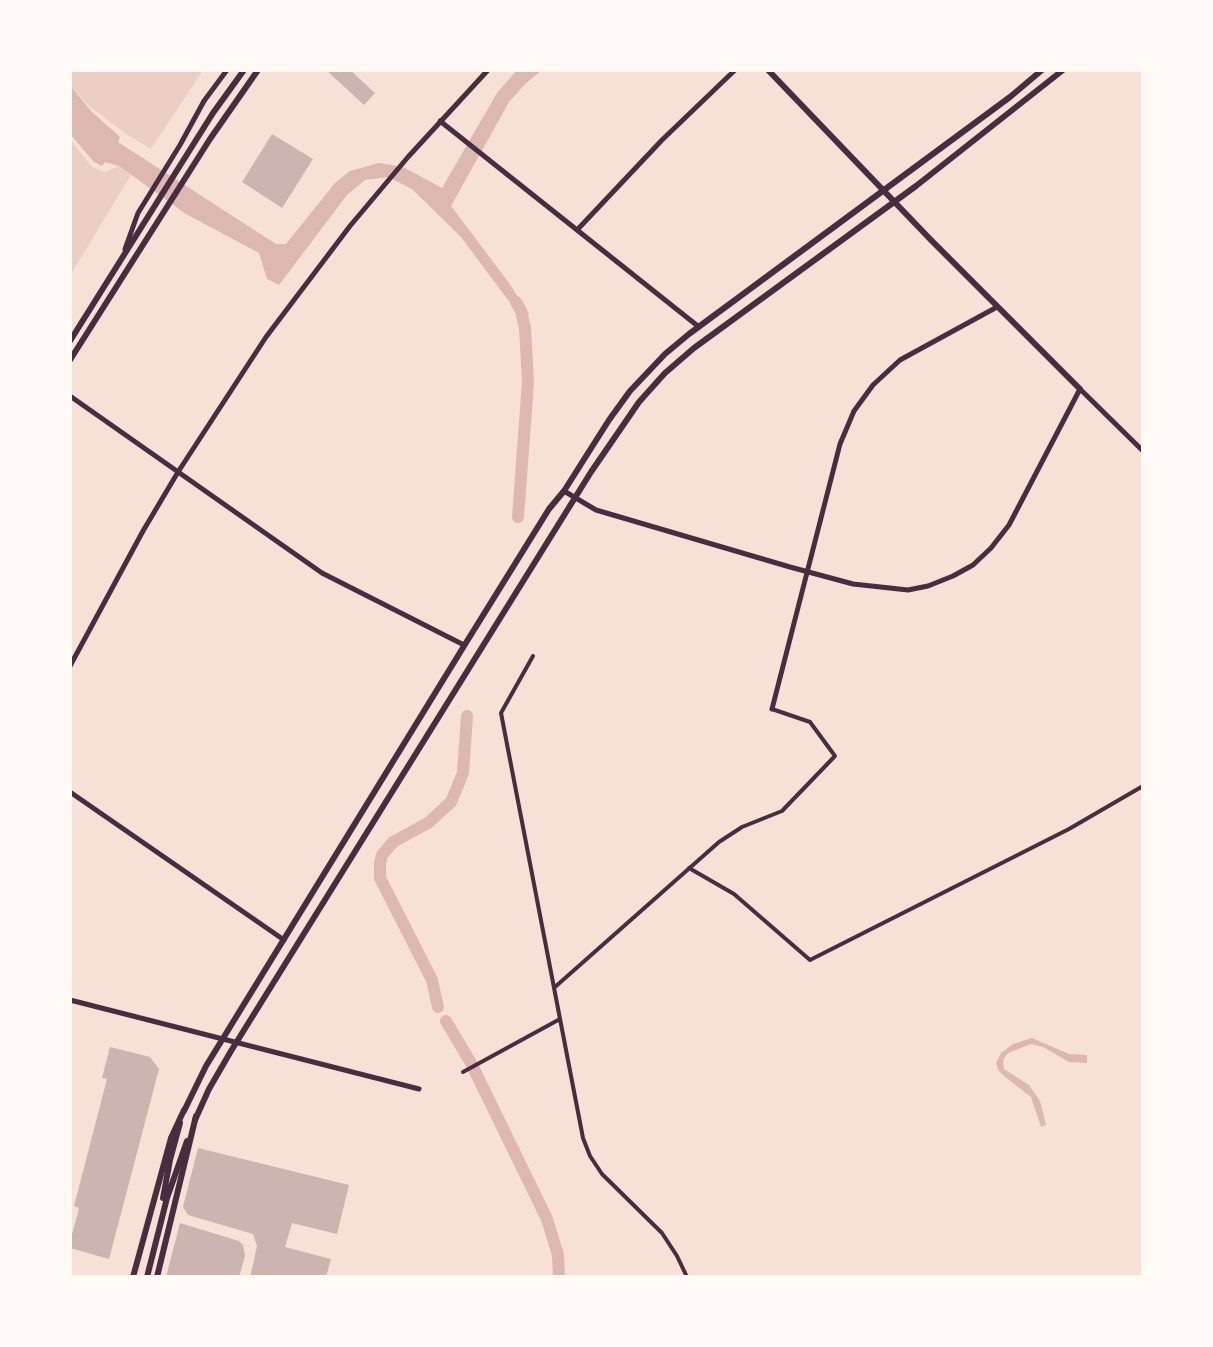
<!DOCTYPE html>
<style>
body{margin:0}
#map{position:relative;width:1213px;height:1347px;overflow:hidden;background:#f7e1d7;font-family:"Space Grotesk",sans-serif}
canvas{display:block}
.frame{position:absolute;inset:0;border:72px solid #fffaf5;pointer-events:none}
</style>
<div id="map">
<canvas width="1213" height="1347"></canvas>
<div class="frame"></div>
</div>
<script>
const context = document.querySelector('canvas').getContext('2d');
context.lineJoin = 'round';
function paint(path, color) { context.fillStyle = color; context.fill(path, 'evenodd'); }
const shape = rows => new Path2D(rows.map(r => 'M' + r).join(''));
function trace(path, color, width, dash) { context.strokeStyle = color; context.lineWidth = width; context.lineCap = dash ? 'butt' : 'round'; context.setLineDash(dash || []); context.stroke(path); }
paint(shape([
 [73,70,203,70,151,149,126,134,88,105,70,85,70,75],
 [70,139,92,167,105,172,119,166,131,175,70,276]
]), '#ebcfc5');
paint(shape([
 [517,70,542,70,525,84,509,102,451,206,509,283,529,314,519,319,511,304,461,237,412,189,388,177,365,180,347,195,279,285,267,279,259,253,186,214,119,166,105,162,102,166,94,162,70,134,70,85,91,111,120,137,118,142,276,244,286,244,335,183,350,171,379,163,403,167,442,188,497,93],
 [1032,1038,1069,1054,1087,1055,1087,1063,1069,1062,1043,1047,1031,1044,1008,1053,1003,1060,1004,1069,1029,1085,1040,1101,1046,1125,1041,1127,1031,1097,1005,1077,998,1070,996,1063,1001,1053,1013,1044]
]), '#dcb8b0');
trace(shape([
 [516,302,521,311,525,328,528,382,518,517],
 [438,1007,432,980,380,878,380,863,382,855,393,842,428,823,451,802,463,773,467,716],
 [446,1021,471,1063,547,1219,558,1255,559,1277]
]), '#dcb8b0', 12);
paint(shape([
 [326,70,350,70,375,93,364,105],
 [272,134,313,159,282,208,242,182],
 [110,1047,150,1057,159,1069,109,1259,70,1248,70,1242,79,1208,74,1206,107,1079,102,1078],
 [198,1148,349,1185,337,1234,292,1223,285,1247,331,1259,326,1277,250,1277,257,1246,253,1234,188,1215,183,1207,184,1203],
 [180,1223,239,1241,243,1245,245,1256,239,1277,166,1277]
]), '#ccb4b1');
trace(shape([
 [533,656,501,713,583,1138,590,1156,602,1174,662,1233,677,1256,687,1277],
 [689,868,734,894,810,960,1069,829,1143,786],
 [555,987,719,842,742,827,782,811,835,756,810,722,772,709],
 [463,1072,560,1019]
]), '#4a2c40', 4);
trace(shape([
 [440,121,699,327],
 [578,229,662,140,735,70],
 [125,249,138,213,180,145,204,101,227,70],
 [70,396,322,573,464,645],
 [564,491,596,510,790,567,853,584,908,590,928,586,953,576,973,565,991,548,1009,525,1080,389,1143,451],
 [70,666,143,531,178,472,266,337,350,226,408,157,488,70],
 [772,709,840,444,854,411,873,385,900,360,997,307],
 [70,792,284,940],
 [70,1000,419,1089]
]), '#4a2c40', 5);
trace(shape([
 [768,70,930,239,1080,389],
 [70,341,213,113,244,70],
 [70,360,210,139,258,70]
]), '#4a2c40', 6);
trace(shape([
 [184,1111,206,1066,464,646,549,509,564,491,609,420,630,391,665,354,689,334,1010,97,1042,70],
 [195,1120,209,1089,231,1051,591,472,639,402,665,373,694,348,916,186,1063,70],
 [163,1198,170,1160,180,1123],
 [147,1277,167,1198,187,1141]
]), '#4a2c40', 6);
trace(shape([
 [133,1277,171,1138,184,1110],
 [157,1277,196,1116]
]), '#4a2c40', 6);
</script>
